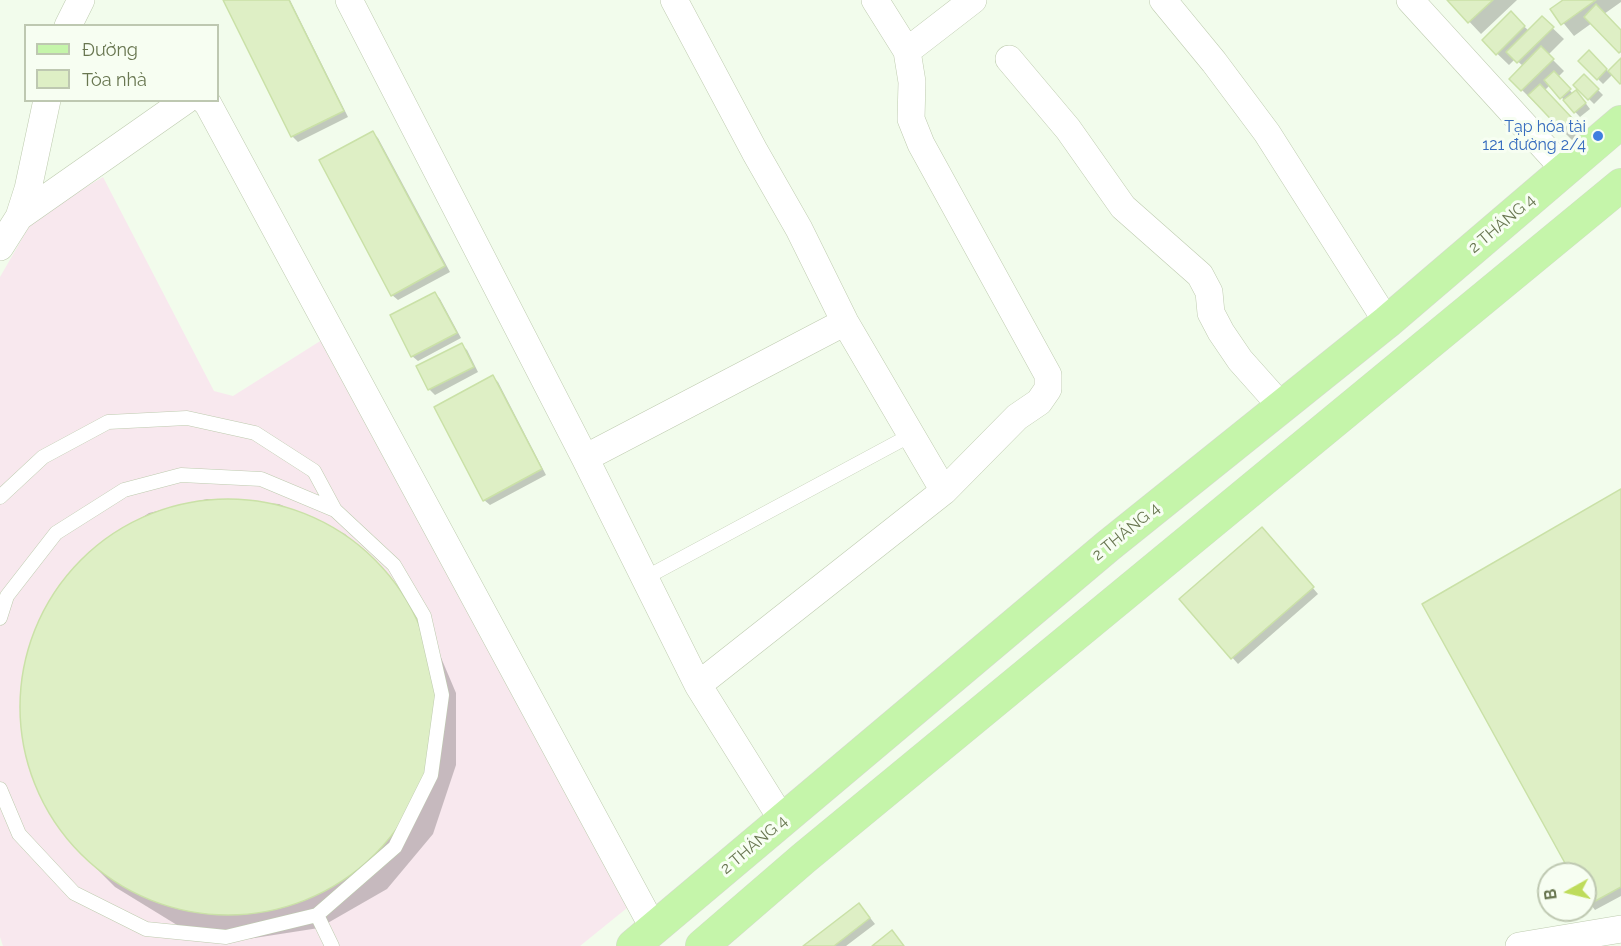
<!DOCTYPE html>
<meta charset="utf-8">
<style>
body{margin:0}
#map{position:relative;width:1621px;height:946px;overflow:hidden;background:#f2fcec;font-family:Raleway,sans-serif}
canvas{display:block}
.legend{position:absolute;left:24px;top:24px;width:195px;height:78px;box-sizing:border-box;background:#f7fef2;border:2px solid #bec8b1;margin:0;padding:8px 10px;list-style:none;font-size:18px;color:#687650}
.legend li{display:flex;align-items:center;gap:12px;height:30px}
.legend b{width:30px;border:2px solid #bec8b1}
.north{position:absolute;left:1537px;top:862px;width:60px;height:60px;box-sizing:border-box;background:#f7fef2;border:2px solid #bec8b1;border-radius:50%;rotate:262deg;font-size:16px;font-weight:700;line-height:24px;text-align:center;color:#687650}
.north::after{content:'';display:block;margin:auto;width:21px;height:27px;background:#bedc5b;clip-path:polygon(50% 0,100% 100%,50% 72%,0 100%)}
</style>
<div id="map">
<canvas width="1621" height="946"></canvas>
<ul class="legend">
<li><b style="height:8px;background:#c5f5aa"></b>Đường</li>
<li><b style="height:16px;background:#deefc5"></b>Tòa nhà</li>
</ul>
<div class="north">B</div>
</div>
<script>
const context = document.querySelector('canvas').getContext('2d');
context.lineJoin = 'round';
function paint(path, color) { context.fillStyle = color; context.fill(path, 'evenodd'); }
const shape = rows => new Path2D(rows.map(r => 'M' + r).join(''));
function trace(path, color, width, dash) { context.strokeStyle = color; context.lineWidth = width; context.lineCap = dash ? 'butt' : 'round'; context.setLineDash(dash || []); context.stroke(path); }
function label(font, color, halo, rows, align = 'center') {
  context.font = font + ' Raleway,sans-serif'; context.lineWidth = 6; context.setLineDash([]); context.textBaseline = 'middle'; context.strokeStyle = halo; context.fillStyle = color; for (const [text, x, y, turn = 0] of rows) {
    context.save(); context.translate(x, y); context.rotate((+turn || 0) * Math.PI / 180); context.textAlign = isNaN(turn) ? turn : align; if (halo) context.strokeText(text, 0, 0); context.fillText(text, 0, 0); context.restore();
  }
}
paint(shape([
 [103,177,214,391,233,396,325,338,627,908,580,946,3,946,0,937,0,277,34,218]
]), '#f8e8ee');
paint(shape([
 [225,0,290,0,348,117,298,142,292,136],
 [1449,0,1517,0,1481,34],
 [1565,0,1621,0,1621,2,1604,14,1621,32,1621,53,1592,23,1574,36,1552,9],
 [1511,14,1529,31,1542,18,1564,39,1548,55,1564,71,1558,77,1573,94,1581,97,1590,109,1580,117,1550,85,1545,90,1583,131,1573,141,1511,79,1523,66,1515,59,1509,65,1484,41],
 [1589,52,1609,72,1621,60,1621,83,1613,74,1603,84,1580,61],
 [1584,76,1603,95,1594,104,1575,85],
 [373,133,378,138,450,272,398,300,392,295],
 [435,293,440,299,461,338,418,361,412,356],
 [462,345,467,350,478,372,435,395,429,389],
 [493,377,498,382,546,475,490,505,484,500],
 [1621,491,1621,896,1595,910,1585,897,1585,874,1573,874],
 [207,499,279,504,345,534,420,608,456,693,456,765,433,834,387,889,319,928,248,939,177,925,115,887,92,864,47,808,26,751,22,679,45,610,89,552,149,513],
 [1267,534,1318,594,1238,664,1181,599],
 [864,910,875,924,846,946,805,946]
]), '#0003');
const building = shape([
 [223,0,289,0,344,111,291,137,223,0],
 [1447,0,1493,0,1468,23,1447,0],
 [1563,0,1596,0,1561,25,1550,9,1563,0],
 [1596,4,1621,30,1621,51,1619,53,1584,17,1596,4],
 [1511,11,1525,26,1496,55,1482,40,1511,11],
 [1542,16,1554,27,1517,63,1506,52,1542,16],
 [1541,46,1554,59,1521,91,1509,79,1541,46],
 [1589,50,1607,69,1597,80,1578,61,1589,50],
 [1621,58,1621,83,1620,84,1608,71,1621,58],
 [1554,71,1571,89,1560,99,1544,80,1554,71],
 [1584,74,1599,89,1588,100,1573,85,1584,74],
 [1540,84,1573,119,1561,130,1528,95,1540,84],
 [1576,90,1586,103,1574,113,1563,100,1576,90],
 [373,131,445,266,391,296,319,160,373,131],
 [435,292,457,333,411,357,390,315,435,292],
 [462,343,474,367,428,390,416,366,462,343],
 [493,375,542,469,483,501,434,407,493,375],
 [1621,489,1621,887,1588,905,1585,900,1585,874,1571,874,1422,604,1621,489],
 '20 707a208 208 0 1 1 416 0a208 208 0 1 1-416 0Z',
 [1262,527,1314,587,1231,659,1179,599,1262,527],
 [859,903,870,918,834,946,803,946,859,903],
 [892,930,904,946,872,946,892,930]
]);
paint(building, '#deefc5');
trace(building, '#cae1a7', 1.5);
const service = shape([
 [0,497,43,457,108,422,187,418,255,433,314,471,335,510],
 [645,578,911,435],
 [0,618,7,596,56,533,124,490,181,475,261,479,335,510,394,565,424,616,442,695,431,775,395,847,317,915,226,937,146,929,74,893,19,834,0,789],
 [317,915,332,946]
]);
const minor = shape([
 [349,0,585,458,698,685],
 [674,0,755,152,799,229,845,322,944,491,698,685,783,821],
 [875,0,907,51,912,82,911,119,921,144,1048,375,1048,389,1039,402,1017,417,944,491],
 [1163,0,1214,62,1267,133,1387,322],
 [1410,0,1565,170],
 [68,26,81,0],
 [907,51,973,0],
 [1009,59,1068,129,1123,207,1200,275,1209,292,1211,313,1221,332,1240,360,1281,406],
 [204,100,208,104,654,929],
 [19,217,186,100],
 [0,247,19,217,28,189,47,100],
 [585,458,845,322],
 [1519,946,1621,929]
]);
const primary = shape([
 [633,946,1108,546,1387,322,1621,122],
 [702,946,804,858,1621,185]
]);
trace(service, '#becbaf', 15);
trace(minor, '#becbaf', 28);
trace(primary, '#d5d9ce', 34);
trace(service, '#fff', 14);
trace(minor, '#fff', 27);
trace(primary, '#c5f5aa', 33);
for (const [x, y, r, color] of [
 [1598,136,6,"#3f7fe0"]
]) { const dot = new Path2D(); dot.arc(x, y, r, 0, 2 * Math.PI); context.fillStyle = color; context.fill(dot); trace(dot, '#f7fef2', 2); }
label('16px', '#366cbe', '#f7fef2', [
 ["Tạp hóa tài",1586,127],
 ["121 đường 2/4",1586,145]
], 'right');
label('16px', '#687650', '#f7fef2', [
 ["2 THÁNG 4",1502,224,-40],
 ["2 THÁNG 4",1126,532,-39],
 ["2 THÁNG 4",754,845,-40]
]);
</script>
